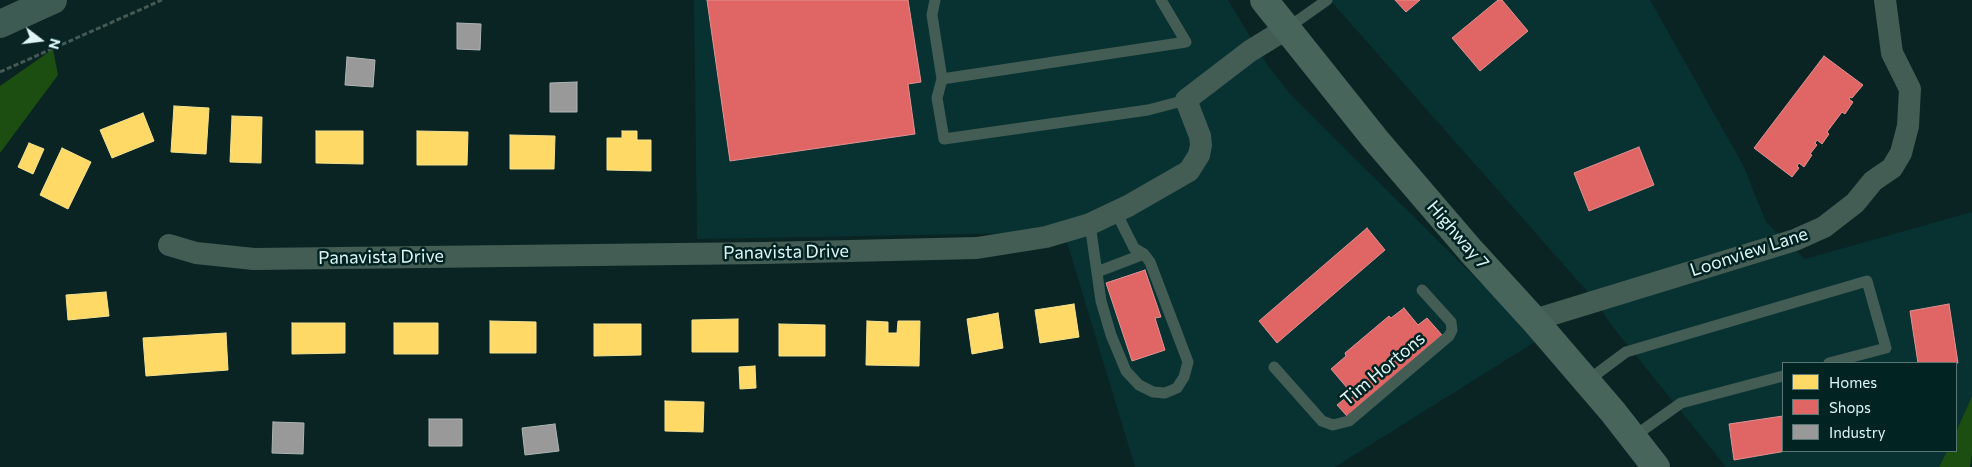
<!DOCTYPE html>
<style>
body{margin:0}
#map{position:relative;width:1972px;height:467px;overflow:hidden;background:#0a2423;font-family:Commissioner,sans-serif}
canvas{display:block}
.legend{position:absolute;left:1782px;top:362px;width:175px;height:90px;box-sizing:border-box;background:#012322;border:1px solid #5a7776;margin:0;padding:6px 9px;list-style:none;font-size:15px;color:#dff6f5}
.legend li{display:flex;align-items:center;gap:10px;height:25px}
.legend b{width:25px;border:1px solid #5a7776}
.north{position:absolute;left:15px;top:15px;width:50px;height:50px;-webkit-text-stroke:4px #012322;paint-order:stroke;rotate:105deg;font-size:14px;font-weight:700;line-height:20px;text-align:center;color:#dff6f5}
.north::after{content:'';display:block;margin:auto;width:18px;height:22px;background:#dff6f5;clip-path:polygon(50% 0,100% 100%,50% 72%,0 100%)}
</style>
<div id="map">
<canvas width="1972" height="467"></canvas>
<ul class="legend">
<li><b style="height:14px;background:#ffd966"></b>Homes</li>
<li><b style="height:14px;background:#e06666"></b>Shops</li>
<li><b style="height:14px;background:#999"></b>Industry</li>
</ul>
<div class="north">N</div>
</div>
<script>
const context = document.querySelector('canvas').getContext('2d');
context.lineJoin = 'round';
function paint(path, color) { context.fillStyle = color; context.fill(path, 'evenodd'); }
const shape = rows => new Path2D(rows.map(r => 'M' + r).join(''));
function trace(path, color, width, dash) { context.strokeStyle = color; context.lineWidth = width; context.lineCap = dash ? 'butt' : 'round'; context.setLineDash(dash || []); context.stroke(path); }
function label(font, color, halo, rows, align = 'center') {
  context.font = font + ' Commissioner,sans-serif'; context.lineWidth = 5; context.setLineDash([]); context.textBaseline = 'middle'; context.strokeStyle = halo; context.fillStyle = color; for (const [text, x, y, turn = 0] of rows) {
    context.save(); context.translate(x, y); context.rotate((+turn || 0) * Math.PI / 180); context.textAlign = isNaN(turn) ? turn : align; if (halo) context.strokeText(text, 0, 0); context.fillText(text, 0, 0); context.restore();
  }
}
paint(shape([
 [694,0,1228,0,1268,66,1291,95,1538,340,1335,467,1135,467,1061,222,1024,233,697,239],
 [1330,0,1650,0,1743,165,1766,222,1805,259,1972,212,1972,396,1956,432,1956,363,1783,363,1783,451,1947,451,1939,467,1726,467,1612,326,1594,299]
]), '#073231');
paint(shape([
 [53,49,58,75,0,153,0,86],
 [1972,396,1972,454,1970,467,1939,467,1947,451,1956,451,1956,432]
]), '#1c4e12');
const homes = shape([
 [174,106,209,108,206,154,171,152,174,106],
 [143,113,154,141,112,158,100,130,143,113],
 [232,116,262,117,261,163,230,162,232,116],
 [316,131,363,131,363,164,316,163,316,131],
 [417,131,468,132,467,165,417,165,417,131],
 [622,131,637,131,637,140,651,140,651,171,607,170,607,138,622,138,622,131],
 [510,135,555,136,554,169,510,169,510,135],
 [29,143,44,149,33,174,18,167,29,143],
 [62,148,91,162,68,209,40,195,62,148],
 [106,292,109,316,68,320,66,295,106,292],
 [1074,304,1079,337,1040,343,1035,310,1074,304],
 [998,313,1003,348,972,354,967,319,998,313],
 [738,319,738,352,692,352,692,320,738,319],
 [490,321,536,322,536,353,490,353,490,321],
 [867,321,888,322,888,333,897,333,898,321,920,321,919,366,866,365,867,321],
 [292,323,345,323,345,353,292,354,292,323],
 [394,323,438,323,438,354,394,354,394,323],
 [594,324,641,324,641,355,594,356,594,324],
 [779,324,825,325,825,356,779,356,779,324],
 [226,333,228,370,146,376,143,338,226,333],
 [755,366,756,388,740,389,739,367,755,366],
 [665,401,704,402,703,432,665,431,665,401]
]);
paint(homes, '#ffd966');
trace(homes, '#f5e291', 1);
const shops = shape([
 [707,0,908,0,921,82,908,84,915,134,730,161,707,0],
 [1395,0,1420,0,1406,12,1395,0],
 [1498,0,1502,0,1528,31,1480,71,1452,38,1498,0],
 [1824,56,1863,85,1852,98,1850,97,1849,99,1853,102,1845,114,1842,112,1827,132,1829,134,1822,144,1817,140,1815,143,1817,145,1810,154,1812,155,1804,167,1799,163,1797,166,1799,168,1792,177,1754,148,1824,56],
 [1639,147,1654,185,1589,211,1574,173,1639,147],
 [1367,228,1385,250,1277,343,1259,321,1367,228],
 [1145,270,1161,317,1155,318,1165,350,1132,361,1106,283,1145,270],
 [1949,304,1958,363,1918,363,1910,311,1949,304],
 [1404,308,1418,325,1427,318,1442,335,1347,416,1337,405,1348,396,1351,398,1354,396,1331,369,1346,356,1345,353,1389,316,1391,318,1404,308],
 [1783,416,1783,451,1786,451,1734,460,1729,424,1783,416]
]);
paint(shops, '#e06666');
trace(shops, '#e09191', 1);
const industry = shape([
 [457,23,481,24,480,50,457,49,457,23],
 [347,57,375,60,373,87,345,85,347,57],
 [577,82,577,112,550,112,550,83,577,82],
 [429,419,462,419,462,446,429,446,429,419],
 [273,422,304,423,303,454,272,453,273,422],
 [555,424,559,451,525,455,522,428,555,424]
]);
paint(industry, '#999');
trace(industry, '#aeb5b5', 1);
trace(shape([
 [0,72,162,0]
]), '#455954', 3, [5, 2.5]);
trace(shape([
 [935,0,932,15,942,79,937,98,944,139,1148,110,1186,100],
 [1286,29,1327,0],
 [942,79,1186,42,1161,0],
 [1090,224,1101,301,1111,335,1126,371,1139,385,1153,392,1165,393,1177,388,1184,377,1188,362,1150,262,1144,254,1134,248,1116,212],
 [1097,272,1144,254],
 [1274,367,1322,421,1333,425,1349,421,1449,336,1452,330,1451,322,1422,290],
 [1587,381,1626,352,1867,281,1886,348,1829,363],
 [1633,437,1681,403,1783,376]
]), '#435c54', 11);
trace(shape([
 [169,245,196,253,254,259,765,253,977,248,1046,237,1090,224,1128,206,1189,171,1199,155,1201,145,1200,136,1186,100,1250,51,1286,29],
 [1534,320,1795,240,1824,227,1855,203,1873,181,1892,168,1901,153,1908,126,1910,89,1892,53,1885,0]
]), '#435c54', 22);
trace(shape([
 [0,24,53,0]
]), '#3d5b52', 28);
trace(shape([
 [1264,0,1375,139,1471,251,1534,320,1613,412,1656,467]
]), '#48655c', 28);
label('18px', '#dff6f5', '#012322', [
 ["Highway 7",1458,235,49],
 ["Panavista Drive",786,252,-1],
 ["Loonview Lane",1749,252,-18],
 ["Panavista Drive",381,257,-1],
 ["Tim Hortons",1383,369,-40]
]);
</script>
